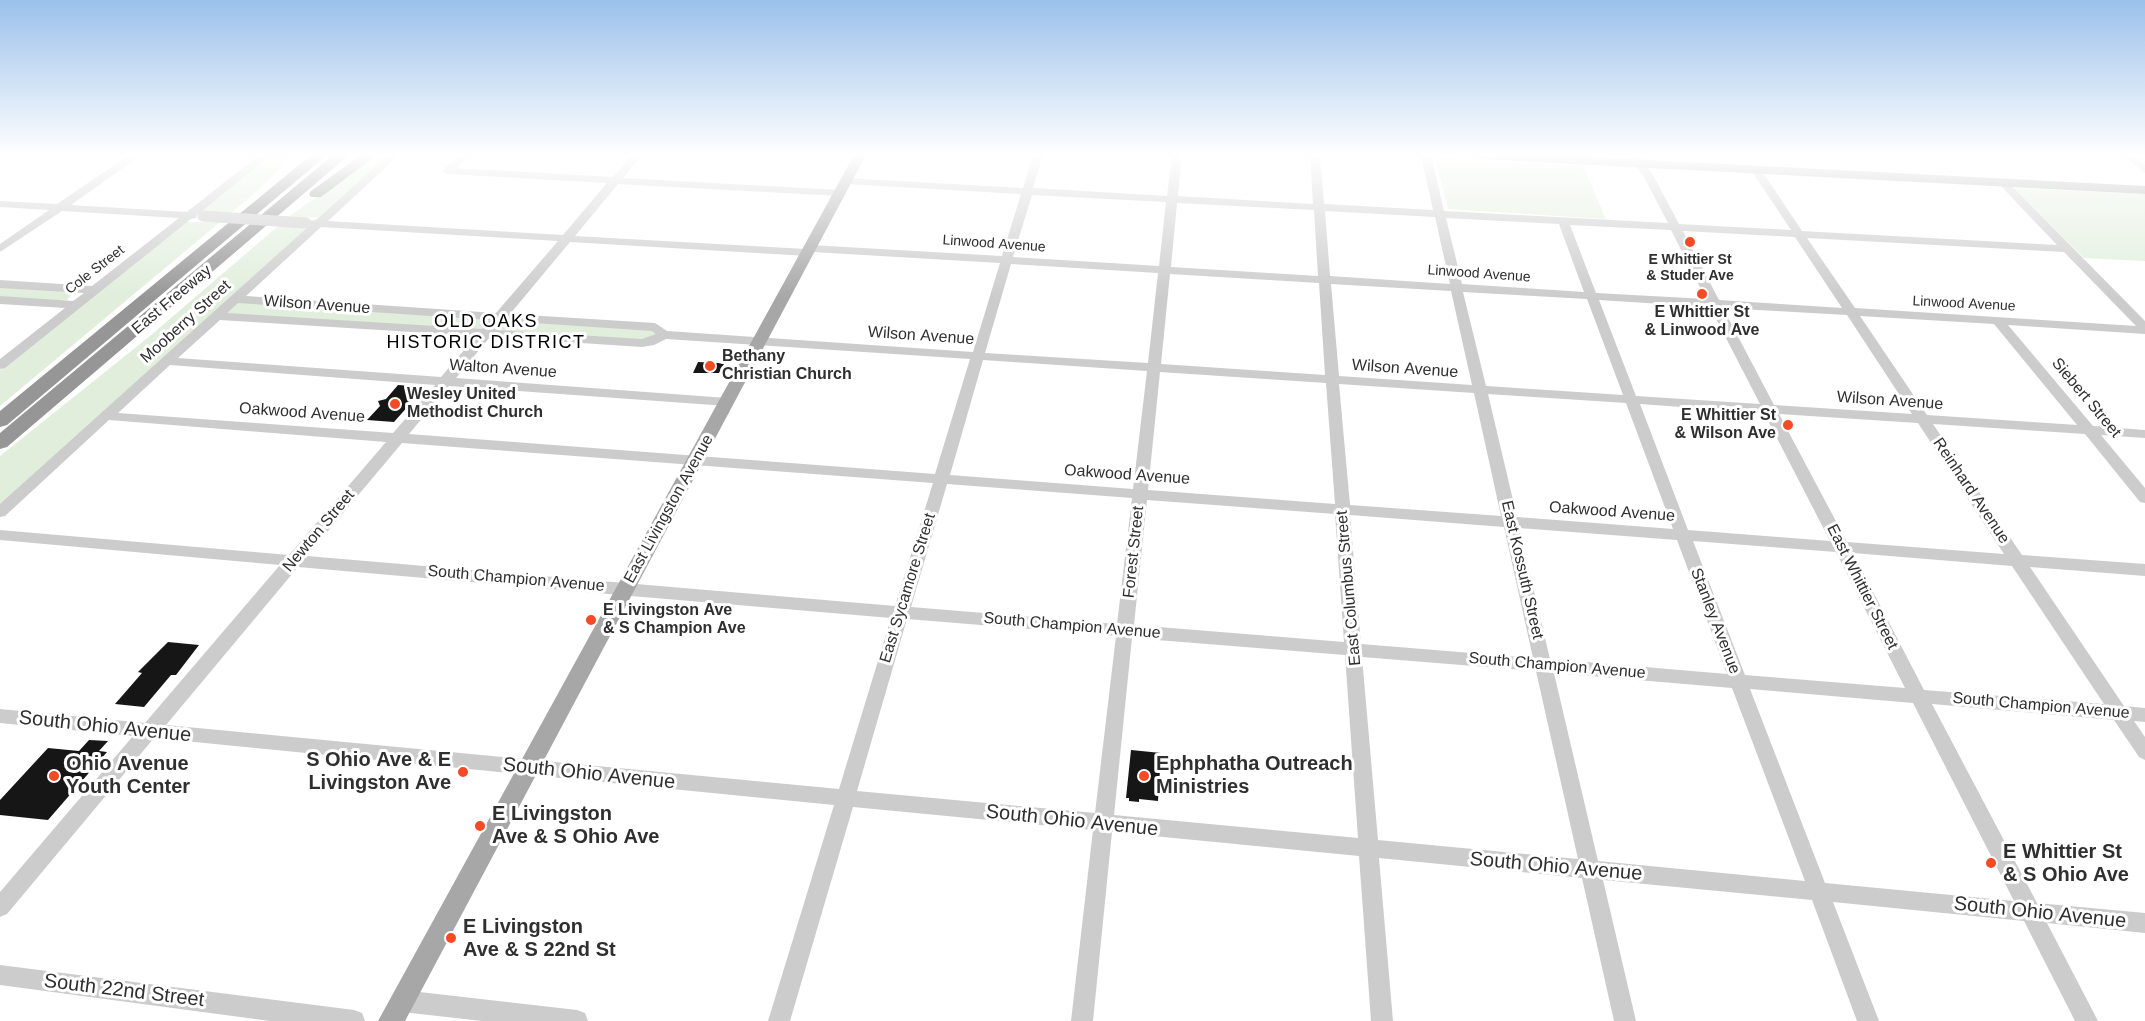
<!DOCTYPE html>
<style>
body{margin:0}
canvas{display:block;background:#fff}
</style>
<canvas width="2145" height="1021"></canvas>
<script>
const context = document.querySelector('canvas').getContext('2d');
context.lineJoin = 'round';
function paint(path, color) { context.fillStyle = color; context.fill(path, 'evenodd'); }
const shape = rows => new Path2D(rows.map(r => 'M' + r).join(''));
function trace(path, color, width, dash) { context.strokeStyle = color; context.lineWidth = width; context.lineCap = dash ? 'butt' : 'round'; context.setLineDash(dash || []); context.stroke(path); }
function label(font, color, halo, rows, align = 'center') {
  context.font = font + ' Arial,sans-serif'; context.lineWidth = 6; context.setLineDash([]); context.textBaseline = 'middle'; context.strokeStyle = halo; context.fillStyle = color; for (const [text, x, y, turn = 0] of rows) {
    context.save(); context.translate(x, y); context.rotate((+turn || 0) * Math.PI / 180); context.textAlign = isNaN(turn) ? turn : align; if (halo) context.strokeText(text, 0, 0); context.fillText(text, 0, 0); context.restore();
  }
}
paint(shape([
 [270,155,294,155,256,192,0,406,0,370,187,222,210,222,219,214,200,211],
 [377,155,388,155,319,217,299,218,305,230,0,505,0,456,150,336,291,215],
 [1435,158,1583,166,1606,219,1448,209],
 [2014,188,2145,194,2145,261,2084,258],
 [0,286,74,292,67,300,58,302,0,298],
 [237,300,661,331,650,342,222,315]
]), '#e1eedc');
paint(shape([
 [698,362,718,363,724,364,719,373,693,373],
 [398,385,425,387,394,422,367,420,380,406,378,401,386,399],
 [168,642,199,645,176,675,171,675,144,707,115,704,142,673,138,672],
 [89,740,108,741,99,751,107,752,48,820,0,815,0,800,48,748,79,751],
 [1131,750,1161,753,1158,801,1139,799,1139,802,1129,801,1129,798,1126,798]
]), '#161616');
paint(shape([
 [129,155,141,155,71,205,187,212,259,155,271,155,197,215,196,218,191,219,5,368,0,369,0,359,65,308,0,304,0,296,73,301,84,293,0,288,0,280,92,286,179,218,62,211,0,252,0,244,49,210,0,207,0,201,57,204,129,155],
 [388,155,399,155,328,221,563,235,607,183,447,174,442,171,459,155,470,155,456,168,613,177,631,155,642,155,623,178,840,190,845,193,840,196,618,184,575,236,806,249,807,246,811,245,1002,256,1021,194,846,184,841,181,846,178,1023,188,1033,155,1043,155,1033,188,1167,196,1172,155,1182,155,1178,196,1313,204,1310,155,1320,155,1324,204,1433,210,1421,155,1431,155,1444,211,1668,223,1643,175,1628,155,1638,155,1653,175,1679,224,1791,230,1751,170,1756,167,1760,168,1802,231,2057,245,1998,183,2007,181,2145,321,2145,334,2008,325,2093,426,2145,430,2145,438,2101,435,2145,488,2145,503,2140,502,2085,434,1933,424,2022,555,2145,564,2145,576,2030,567,2124,706,2145,708,2145,722,2134,721,2145,737,2145,760,2139,757,2114,720,1932,704,2037,903,2145,913,2145,933,2047,923,2098,1021,2075,1021,2024,921,1833,902,1879,1021,1857,1021,1812,900,1603,880,1636,1021,1614,1021,1582,878,1379,858,1393,1021,1371,1021,1359,856,1112,832,1093,1021,1071,1021,1093,830,853,807,790,1021,768,1021,834,805,154,738,7,914,0,917,0,892,133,736,0,723,0,709,145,723,280,565,0,540,0,530,289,555,386,442,109,420,5,516,0,517,0,504,309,226,306,223,308,221,316,220,388,155],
 [1032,195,1166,202,1159,266,1013,257,1032,195],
 [1177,203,1314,210,1318,276,1171,267,1177,203],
 [1325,211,1435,217,1450,284,1330,276,1325,211],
 [1446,218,1559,224,1584,292,1462,284,1446,218],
 [1570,225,1671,230,1706,299,1596,293,1570,225],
 [321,227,558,241,496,313,246,296,321,227],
 [1683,231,1795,237,1842,308,1719,300,1683,231],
 [1807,238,2064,252,2136,326,1855,308,1807,238],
 [570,242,808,256,812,255,813,252,1000,263,973,352,667,331,655,323,510,314,570,242],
 [1011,264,1158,273,1148,363,985,353,1011,264],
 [1170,274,1319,283,1325,375,1161,364,1170,274],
 [1331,284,1451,291,1472,385,1339,376,1331,284],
 [1463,292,1587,299,1623,395,1486,386,1463,292],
 [1599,300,1710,307,1760,404,1636,396,1599,300],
 [238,303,490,320,482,329,227,313,238,303],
 [1723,308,1847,315,1912,414,1774,405,1723,308],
 [1860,316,1994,324,2077,425,1927,415,1860,316],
 [220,320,476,336,441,377,178,358,220,320],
 [504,321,652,331,656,334,642,339,496,330,504,321],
 [490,337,642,347,654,345,666,339,970,359,935,474,409,434,449,386,727,406,734,402,727,398,456,378,490,337],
 [983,360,1147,371,1133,489,950,475,983,360],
 [170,365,435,385,393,433,118,413,170,365],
 [1160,372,1326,383,1335,504,1148,490,1160,372],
 [1339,384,1474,393,1501,516,1350,505,1339,384],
 [1488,394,1626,403,1673,529,1517,517,1488,394],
 [1640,404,1764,413,1830,541,1688,530,1640,404],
 [1779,414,1918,423,2004,554,1847,542,1779,414],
 [402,443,933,483,895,606,307,556,402,443],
 [947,484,1132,498,1117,624,911,607,947,484],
 [1147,500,1335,514,1344,642,1134,625,1147,500],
 [1350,515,1504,527,1533,658,1361,644,1350,515],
 [1519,528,1677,540,1727,674,1550,659,1519,528],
 [1693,541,1836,552,1905,688,1745,675,1693,541],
 [1853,553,2012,566,2104,704,1924,690,1853,553],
 [298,567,631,596,891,618,839,789,166,725,298,567],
 [907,619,1116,636,1095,813,857,791,907,619],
 [1132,638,1345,655,1358,838,1114,815,1132,638],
 [1362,657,1536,671,1578,859,1378,840,1362,657],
 [1554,673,1732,688,1805,881,1598,861,1554,673],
 [1750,689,1913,703,2014,901,1825,883,1750,689],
 [2123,155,2134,155,2145,165,2145,173,2123,155],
 [0,965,354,1010,362,1013,365,1021,270,1021,0,985,0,965],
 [402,990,577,1010,585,1013,588,1021,482,1021,402,1012,394,1009,391,1001,394,993,402,990]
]), '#ccc');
paint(shape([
 [854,155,866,155,405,1021,378,1021,854,155],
 [1473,155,1552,155,2145,186,2145,194,1479,159,1473,155]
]), '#a7a7a7');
paint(shape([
 [311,155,327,155,7,425,0,427,0,411,311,155],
 [333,155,349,155,7,447,0,449,0,433,333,155],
 [361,155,377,155,321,197,311,197,309,194,311,191,361,155]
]), '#969696');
trace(shape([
 [203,216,306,223]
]), '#ccc', 11);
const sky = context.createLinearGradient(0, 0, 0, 298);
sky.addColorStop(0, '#9bc1eb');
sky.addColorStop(0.52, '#fff');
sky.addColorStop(1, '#ffffff00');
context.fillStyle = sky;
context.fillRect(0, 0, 2145, 298);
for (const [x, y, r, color] of [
 [1690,242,6,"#f54a23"],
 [1702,294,6,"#f54a23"],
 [710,366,6,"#f54a23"],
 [395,404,6,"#f54a23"],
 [1788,425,6,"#f54a23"],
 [591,620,6,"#f54a23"],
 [463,772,6,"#f54a23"],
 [54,776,6,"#f54a23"],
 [1144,776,6,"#f54a23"],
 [480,826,6,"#f54a23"],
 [1991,863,6,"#f54a23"],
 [451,938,6,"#f54a23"]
]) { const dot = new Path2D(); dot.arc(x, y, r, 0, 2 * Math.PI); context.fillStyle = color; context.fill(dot); trace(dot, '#fff', 2); }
label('14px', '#2f2f2f', '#fff', [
 ["Linwood Avenue",994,244,4],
 ["Cole Street",95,270,-38],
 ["Linwood Avenue",1479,274,4],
 ["Linwood Avenue",1964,304,3]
]);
label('bold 14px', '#2f2f2f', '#fff', [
 ["E Whittier St",1690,260],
 ["& Studer Ave",1690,276]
]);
label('16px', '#2f2f2f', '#fff', [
 ["East Freeway",172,300,-40],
 ["Wilson Avenue",317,305,4],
 ["Mooberry Street",186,322,-42],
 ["Wilson Avenue",921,336,4],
 ["Walton Avenue",503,369,4],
 ["Wilson Avenue",1405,369,4],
 ["Siebert Street",2086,398,50],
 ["Wilson Avenue",1890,401,4],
 ["Oakwood Avenue",302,413,4],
 ["Oakwood Avenue",1127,475,4],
 ["Reinhard Avenue",1971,491,56],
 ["East Livingston Avenue",669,509,-61],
 ["Oakwood Avenue",1612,512,4],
 ["Newton Street",319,531,-50],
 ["Forest Street",1134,552,-84],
 ["East Kossuth Street",1522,570,77],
 ["South Champion Avenue",516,579,5],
 ["East Whittier Street",1862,587,63],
 ["East Sycamore Street",908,588,-73],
 ["East Columbus Street",1349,588,-95],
 ["Stanley Avenue",1715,621,69],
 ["South Champion Avenue",1072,626,5],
 ["South Champion Avenue",1557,666,5],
 ["South Champion Avenue",2041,706,5]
]);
label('bold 16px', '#2f2f2f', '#fff', [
 ["E Whittier St",1702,313,"center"],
 ["& Linwood Ave",1702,331,"center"],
 ["Bethany",722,357],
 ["Christian Church",722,375],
 ["Wesley United",407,395],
 ["Methodist Church",407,413],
 ["E Whittier St",1776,416,"right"],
 ["& Wilson Ave",1776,434,"right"],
 ["E Livingston Ave",603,611],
 ["& S Champion Ave",603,629]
], 'left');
context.letterSpacing = '1.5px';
label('18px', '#000', '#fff', [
 ["OLD OAKS",486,322],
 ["HISTORIC DISTRICT",486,343]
]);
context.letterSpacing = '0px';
label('20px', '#2f2f2f', '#fff', [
 ["South Ohio Avenue",105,727,6],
 ["South Ohio Avenue",589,774,6],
 ["South Ohio Avenue",1072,821,6],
 ["South Ohio Avenue",1556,867,5],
 ["South Ohio Avenue",2040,913,6],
 ["South 22nd Street",124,991,7]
]);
label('bold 20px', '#2f2f2f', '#fff', [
 ["S Ohio Ave & E",451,760,"right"],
 ["Livingston Ave",451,783,"right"],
 ["Ohio Avenue",66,764],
 ["Youth Center",66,787],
 ["Ephphatha Outreach",1156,764],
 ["Ministries",1156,787],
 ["E Livingston",492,814],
 ["Ave & S Ohio Ave",492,837],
 ["E Whittier St",2003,852],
 ["& S Ohio Ave",2003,875],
 ["E Livingston",463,927],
 ["Ave & S 22nd St",463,950]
], 'left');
</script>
